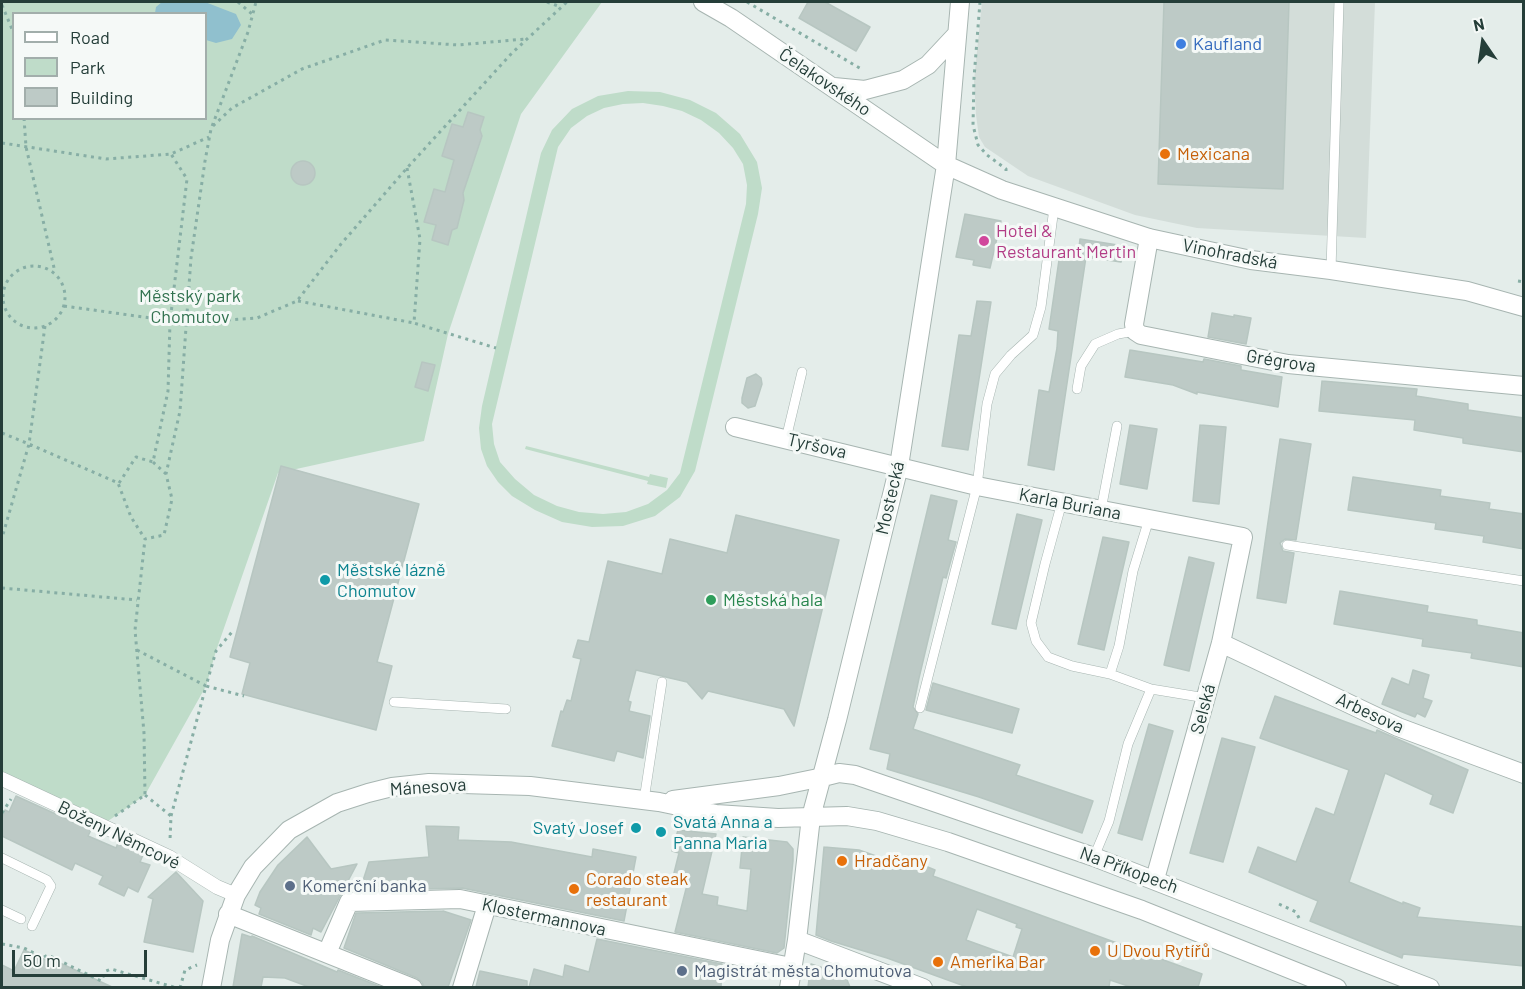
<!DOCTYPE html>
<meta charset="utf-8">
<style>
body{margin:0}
#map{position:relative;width:1525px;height:989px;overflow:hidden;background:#e4edea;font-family:Barlow,sans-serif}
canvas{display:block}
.frame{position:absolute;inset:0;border:3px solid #253e39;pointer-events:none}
.legend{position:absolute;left:12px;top:12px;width:195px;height:108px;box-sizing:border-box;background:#f5f9f7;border:2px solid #a2aeab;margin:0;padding:8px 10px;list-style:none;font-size:18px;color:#253e39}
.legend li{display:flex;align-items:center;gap:12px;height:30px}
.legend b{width:30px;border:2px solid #a2aeab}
.north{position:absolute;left:1453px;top:12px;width:60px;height:60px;-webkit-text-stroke:4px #f5f9f7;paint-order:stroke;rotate:347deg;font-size:16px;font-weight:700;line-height:24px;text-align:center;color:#253e39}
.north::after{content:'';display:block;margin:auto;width:21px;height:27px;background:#253e39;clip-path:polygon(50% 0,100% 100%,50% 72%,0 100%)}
.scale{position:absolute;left:12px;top:950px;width:135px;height:27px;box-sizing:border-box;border:3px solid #253e39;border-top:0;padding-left:8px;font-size:18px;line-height:21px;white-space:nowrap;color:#253e39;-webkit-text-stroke:4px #f5f9f7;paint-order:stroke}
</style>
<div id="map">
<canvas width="1525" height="989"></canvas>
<div class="frame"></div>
<ul class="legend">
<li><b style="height:8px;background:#fff"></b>Road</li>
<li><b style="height:16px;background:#bfdcc9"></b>Park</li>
<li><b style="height:16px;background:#bdcac6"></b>Building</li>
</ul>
<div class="north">N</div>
<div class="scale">50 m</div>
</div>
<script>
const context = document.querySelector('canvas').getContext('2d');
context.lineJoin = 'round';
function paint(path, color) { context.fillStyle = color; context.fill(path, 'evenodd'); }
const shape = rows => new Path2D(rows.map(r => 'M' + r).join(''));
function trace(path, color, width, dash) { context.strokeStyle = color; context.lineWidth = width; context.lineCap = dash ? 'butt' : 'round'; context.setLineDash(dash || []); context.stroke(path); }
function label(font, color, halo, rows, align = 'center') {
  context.font = font + ' Barlow,sans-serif'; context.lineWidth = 6; context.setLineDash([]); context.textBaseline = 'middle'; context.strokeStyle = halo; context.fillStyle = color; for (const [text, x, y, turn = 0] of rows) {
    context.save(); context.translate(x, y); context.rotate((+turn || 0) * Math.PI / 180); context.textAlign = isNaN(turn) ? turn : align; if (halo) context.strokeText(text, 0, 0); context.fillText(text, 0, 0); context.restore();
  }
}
paint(shape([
 [982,2,1375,2,1366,238,1197,228,1135,215,1028,176,985,147,979,137,976,115,974,81]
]), '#d3ddd9');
paint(shape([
 [2,2,602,2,521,114,448,334,424,441,278,473,216,651,206,686,145,795,101,826,2,779],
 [14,14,206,14,206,118,14,118],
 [628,91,660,92,690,100,716,113,740,134,757,162,762,188,758,214,695,471,680,497,655,516,623,526,592,527,562,522,535,510,512,496,498,482,487,466,481,449,479,428,482,406,541,153,552,130,572,109,598,96],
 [643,103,663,106,682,111,701,120,719,133,733,148,743,164,747,185,746,204,680,473,667,490,648,504,626,512,603,514,579,512,557,506,534,495,515,479,500,462,494,444,492,424,558,147,571,128,587,116,604,108,623,104],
 [526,446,649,477,650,474,668,478,666,488,647,484,648,481,525,449]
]), '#bfdcc9');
paint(shape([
 [162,2,205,2,236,14,241,25,232,39,216,43,206,40,206,14,155,13,156,7]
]), '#90c0ce');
const building = shape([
 [808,2,825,2,870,27,856,51,799,18,808,2],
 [1164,2,1289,2,1283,189,1158,184,1164,2],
 [468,112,484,117,480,130,482,136,463,193,464,200,457,228,452,230,448,245,432,240,436,225,424,222,434,189,445,192,454,160,442,156,452,124,463,127,468,112],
 '291 173a12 12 0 1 1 24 0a12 12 0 1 1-24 0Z',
 [965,214,1001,221,990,268,973,265,974,260,956,257,965,214],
 [1080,239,1124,246,1121,262,1086,257,1054,470,1028,465,1039,390,1049,392,1057,348,1058,331,1049,329,1060,253,1078,256,1080,239],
 [977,301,991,302,968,450,942,446,959,335,971,336,977,301],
 [1212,313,1234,317,1234,315,1251,318,1246,344,1208,337,1212,313],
 [1130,350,1203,362,1204,359,1241,366,1241,370,1282,377,1278,407,1197,392,1197,394,1173,385,1125,377,1130,350],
 [422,362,435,365,428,391,415,387,422,362],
 [756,374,761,378,762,384,755,406,748,408,742,403,742,398,747,378,756,374],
 [1322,381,1417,389,1416,396,1468,404,1468,410,1524,418,1524,452,1463,443,1463,438,1414,430,1415,420,1319,411,1322,381],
 [1130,425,1157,429,1147,489,1120,484,1130,425],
 [1200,425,1226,427,1219,504,1193,501,1200,425],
 [1280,439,1311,444,1296,540,1285,539,1280,543,1283,551,1294,553,1286,603,1257,598,1280,439],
 [281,466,419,504,377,662,392,666,376,730,242,694,250,663,230,657,281,466],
 [1353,477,1441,490,1440,496,1490,503,1489,509,1524,514,1524,549,1483,542,1484,536,1435,529,1436,523,1348,510,1353,477],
 [931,495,957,501,948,540,956,542,946,578,943,577,919,678,913,707,918,714,913,729,1020,765,1016,775,1093,801,1082,833,979,797,887,769,890,754,870,749,931,495],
 [1017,514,1042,520,1016,629,992,624,1017,514],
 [736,515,839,540,794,726,784,709,708,691,702,699,687,682,636,670,628,701,631,702,629,711,650,716,643,758,617,751,614,761,552,746,561,711,563,712,567,700,571,701,581,659,573,657,578,640,589,642,608,561,662,574,670,539,727,553,736,515],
 [1103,537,1129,542,1104,650,1078,644,1103,537],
 [1189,557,1214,563,1189,671,1164,665,1189,557],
 [1340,591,1428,606,1427,612,1477,620,1477,625,1524,633,1524,667,1471,658,1472,653,1422,646,1423,639,1334,624,1340,591],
 [1413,670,1429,675,1423,698,1432,701,1425,717,1417,713,1415,717,1382,704,1392,678,1409,685,1413,670],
 [933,683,1019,709,1012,733,926,710,933,683],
 [1275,696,1376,733,1377,730,1468,770,1453,813,1430,804,1433,795,1385,773,1349,882,1403,904,1403,902,1420,908,1417,917,1524,927,1524,966,1403,954,1402,958,1310,921,1318,901,1249,872,1258,847,1296,862,1316,808,1334,815,1349,770,1260,738,1275,696],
 [1149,724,1173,731,1142,840,1118,833,1149,724],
 [1222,738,1255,747,1223,862,1190,853,1222,738],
 [16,796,91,830,88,836,116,848,118,843,143,855,140,862,150,865,138,892,128,887,124,896,99,884,103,876,75,863,72,870,2,836,2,818,5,810,9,812,16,796],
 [426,826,459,827,458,840,511,842,592,857,593,849,636,857,624,921,462,888,420,889,376,886,376,888,381,890,360,890,369,862,429,857,426,826],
 [678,830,716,834,702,894,718,897,717,905,747,911,751,869,740,868,743,837,787,842,793,849,793,861,784,948,777,953,675,932,688,881,673,877,679,853,672,851,678,830],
 [307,837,331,869,357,864,321,932,313,928,311,935,259,914,261,908,255,905,260,892,278,865,307,837],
 [824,847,859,850,910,868,913,861,935,870,933,876,1202,974,1198,987,1131,987,1110,980,1109,987,967,987,887,958,831,941,816,935,824,847],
 [977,909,1017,924,1016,927,1022,929,1013,957,966,940,977,909],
 [176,872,203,901,193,952,144,942,153,899,148,897,176,872],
 [443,911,471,920,448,987,424,987,422,982,417,978,344,948,356,913,443,911],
 [242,934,251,937,252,936,337,972,338,970,381,987,309,987,285,978,263,977,261,987,233,987,242,934],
 [597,939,722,964,721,987,529,987,534,969,563,977,565,965,589,972,597,939],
 [24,950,46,960,47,957,112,987,2,987,2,965,14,971,24,950],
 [811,964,845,975,850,987,808,987,811,964],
 [480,971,527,981,527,987,476,987,480,971]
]);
paint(building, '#bdcac6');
trace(building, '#b7c6c1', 1.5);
const service = shape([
 [1331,270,1339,2],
 [1077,389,1081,366,1095,344,1118,334,1135,331],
 [786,439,802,372],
 [1062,502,1045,564,1031,623,1036,641,1048,657,1072,666,1110,674,1119,646,1133,571,1149,519],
 [1101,510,1117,426],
 [1287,545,1524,581],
 [1110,674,1151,689,1206,698],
 [394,702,506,709],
 [920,708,977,486,987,404,995,374,1011,355,1033,335,1041,307,1054,208],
 [644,800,662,682],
 [1094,857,1109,821,1128,744,1151,689],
 [2,858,47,880,51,886,32,926],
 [2,910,21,919]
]);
const pedestrian = shape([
 [2,779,169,857,217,887,236,895]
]);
const minor = shape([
 [1149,238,1134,324,1135,331,1141,335,1288,364,1524,386],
 [735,427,977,486,1243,537,1221,643,1155,879],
 [1221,643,1398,727,1524,774],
 [673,800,779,786,823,777],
 [228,914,413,988],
 [797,940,923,988],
 [327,953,349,902,460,899,791,967],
 [211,988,220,940,236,895,253,867,289,830,337,803,368,793,392,787,429,783,530,786,659,802,716,814,778,818,811,817,797,940,789,988],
 [462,988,487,905]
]);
const tertiary = shape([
 [703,2,731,18,946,165,1002,190,1149,238,1251,260,1331,270,1467,291,1524,307],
 [960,2,946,165,899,466,837,720,811,817,847,816,877,821,948,842,1142,910,1337,988],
 [834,87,865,90,903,80,928,65,957,34],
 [823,777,839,773,855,775,1094,857,1430,988]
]);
trace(service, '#a7b5b1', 10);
trace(pedestrian, '#a7b5b1', 15);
trace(minor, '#a7b5b1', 20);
trace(tertiary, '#a7b5b1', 20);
trace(shape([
 [238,2,252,14],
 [547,2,561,7],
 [747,2,863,70],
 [980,2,974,78,973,125,978,145,987,155,1006,169,1006,171],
 [2,5,14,34],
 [24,118,26,147,55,272],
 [213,126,232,108,302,69,385,40,458,45,525,39],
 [2,143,106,159,171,154,209,137],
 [407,168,420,239,414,323,496,348],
 '3 297a31 31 0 1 1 62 0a31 31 0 1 1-62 0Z',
 [1518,281,1524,282],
 [298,301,414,323],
 [64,306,187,323,257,318,297,301,341,244,407,168,512,53,567,2],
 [45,326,29,444,118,483,131,517,145,539,164,535,172,499,166,474,180,411,191,258,205,161,211,129,248,32,256,2],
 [2,433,29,444,2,538],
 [153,462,166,474],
 [119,483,136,457,153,462,168,391,170,322,187,179,171,154],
 [2,588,137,600],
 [137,650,206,686,216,651,232,632],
 [145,795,171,816,170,840],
 [2,813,11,799],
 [115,816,145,795,144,733,135,630,145,539],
 [171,816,206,686,244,696],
 [1279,904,1296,912,1299,918],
 [2,944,24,948,44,958],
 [44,957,48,955,101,981,106,971,111,969,177,988],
 [180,988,185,970,197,965]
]), '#87aea5', 3, [3, 4.5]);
trace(service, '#fff', 9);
trace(pedestrian, '#fff', 14);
trace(minor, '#fff', 18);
trace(tertiary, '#fff', 18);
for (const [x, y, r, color] of [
 [1181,44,6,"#3f7fe0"],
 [1165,154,6,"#e8710a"],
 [984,241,6,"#d1479c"],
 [325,580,6,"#0f9aa8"],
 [711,600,6,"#2e9e5b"],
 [636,828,6,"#0f9aa8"],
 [661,832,6,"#0f9aa8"],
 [842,861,6,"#e8710a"],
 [290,886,6,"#5c6f8a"],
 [574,889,6,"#e8710a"],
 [1095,951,6,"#e8710a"],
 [938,962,6,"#e8710a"],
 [682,971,6,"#5c6f8a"]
]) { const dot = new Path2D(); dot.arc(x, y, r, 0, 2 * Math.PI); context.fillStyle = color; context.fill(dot); trace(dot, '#f5f9f7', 2); }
label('18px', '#366cbe', '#f5f9f7', [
 ["Kaufland",1193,44]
], 'left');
label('18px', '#253e39', '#f5f9f7', [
 ["Čelakovského",825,82,34],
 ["Vinohradská",1230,254,11],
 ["Grégrova",1281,361,9],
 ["Tyršova",817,446,13],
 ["Mostecká",890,498,-77],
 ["Karla Buriana",1070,504,11],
 ["Selská",1203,709,-75],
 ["Arbesova",1370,713,25],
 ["Mánesova",428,787,-4],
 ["Boženy Němcové",119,835,26],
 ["Na Příkopech",1129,870,20],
 ["Klostermannova",544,917,12]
]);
label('18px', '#c56008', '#f5f9f7', [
 ["Mexicana",1177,154],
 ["Hradčany",854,861],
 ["Corado steak",586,879],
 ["restaurant",586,900],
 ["U Dvou Rytířů",1107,951],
 ["Amerika Bar",950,962]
], 'left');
label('18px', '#b23c85', '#f5f9f7', [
 ["Hotel &",996,231],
 ["Restaurant Mertin",996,252]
], 'left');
label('18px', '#31724f', '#f5f9f7', [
 ["Městský park",190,296],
 ["Chomutov",190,317]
]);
label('18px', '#0d838f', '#f5f9f7', [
 ["Městské lázně",337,570],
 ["Chomutov",337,591],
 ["Svatá Anna a",673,822],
 ["Panna Maria",673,843],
 ["Svatý Josef",624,828,"right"]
], 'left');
label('18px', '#27864d', '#f5f9f7', [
 ["Městská hala",723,600]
], 'left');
label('18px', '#4e5e75', '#f5f9f7', [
 ["Komerční banka",302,886],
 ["Magistrát města Chomutova",694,971]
], 'left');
</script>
